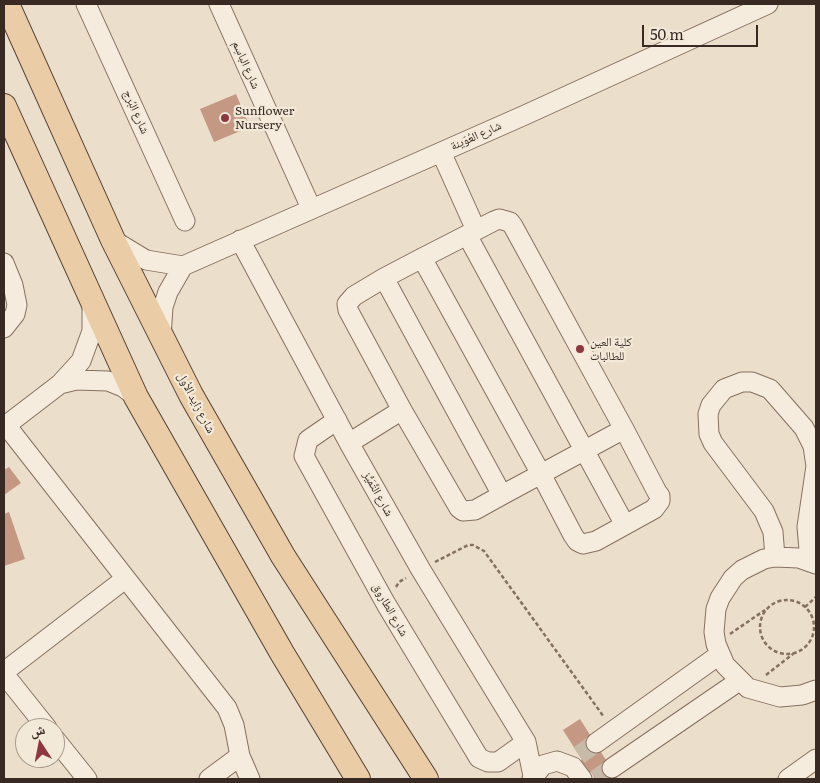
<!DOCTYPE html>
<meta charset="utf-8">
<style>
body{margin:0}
#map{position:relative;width:820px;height:783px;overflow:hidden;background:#ebdeca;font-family:Literata,"Noto Naskh Arabic",serif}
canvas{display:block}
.frame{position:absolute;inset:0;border:5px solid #382a22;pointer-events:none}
.north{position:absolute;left:15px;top:718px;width:50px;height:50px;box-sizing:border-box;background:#f3e9d9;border:1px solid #a89d90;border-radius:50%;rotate:349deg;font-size:14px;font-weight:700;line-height:20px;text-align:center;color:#382a22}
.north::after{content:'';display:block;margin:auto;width:18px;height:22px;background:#8f3640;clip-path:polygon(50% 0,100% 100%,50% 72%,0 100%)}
.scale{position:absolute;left:642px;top:25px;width:116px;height:22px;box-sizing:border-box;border:2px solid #382a22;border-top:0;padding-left:6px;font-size:15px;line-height:18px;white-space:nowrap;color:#382a22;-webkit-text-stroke:4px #f3e9d9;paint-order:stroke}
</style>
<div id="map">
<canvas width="820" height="783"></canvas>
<div class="frame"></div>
<div class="north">ش</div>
<div class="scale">50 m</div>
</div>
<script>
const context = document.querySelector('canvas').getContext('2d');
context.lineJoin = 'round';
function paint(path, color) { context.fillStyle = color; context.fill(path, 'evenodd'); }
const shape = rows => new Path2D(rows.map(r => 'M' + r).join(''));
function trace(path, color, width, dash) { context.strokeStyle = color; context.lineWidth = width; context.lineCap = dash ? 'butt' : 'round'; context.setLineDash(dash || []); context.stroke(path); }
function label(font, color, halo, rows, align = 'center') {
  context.font = font + ' Literata,"Noto Naskh Arabic",serif'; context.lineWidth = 4.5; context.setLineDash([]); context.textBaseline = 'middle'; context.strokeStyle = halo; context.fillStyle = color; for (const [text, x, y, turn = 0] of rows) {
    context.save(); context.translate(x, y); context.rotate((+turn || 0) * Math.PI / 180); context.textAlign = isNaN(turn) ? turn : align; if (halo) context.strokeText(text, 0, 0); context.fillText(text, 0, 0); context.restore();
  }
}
paint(shape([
 [236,94,250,127,214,142,200,109],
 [9,467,21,483,4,495,4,470],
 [9,512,25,559,4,566,4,514],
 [580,719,618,779,595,779,591,772,587,773,579,763,582,760,563,730]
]), '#c59884');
trace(shape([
 [579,755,596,743],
 [596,779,612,768]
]), '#c7baa8', 19, [19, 9]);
const minor = shape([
 [86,4,185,221],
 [219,4,311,208],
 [441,152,476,230],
 [467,235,625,525],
 [113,240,146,260,183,266,525,115,768,4],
 [240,240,349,443,421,570,526,742,533,776],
 [422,258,541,474,573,535,577,541,583,544,596,541,654,509,660,501,660,496,657,492,624,429,513,226,510,222,499,219,494,221,467,235,422,258,384,278,354,296,347,304,348,310,402,410,459,508,463,511,475,510,502,495,541,474,624,429],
 [4,263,13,285,17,305,15,314,4,328],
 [384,278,502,495],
 [161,337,163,307,168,292,183,266],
 [60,384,76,380,108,381,123,387,136,397],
 [337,420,308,440,304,456,386,604,479,758,488,762,498,762,526,742],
 [6,425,227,708,234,725,240,756,250,779],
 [4,427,60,384,81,361,92,331,92,304],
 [349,443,402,410],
 [775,557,773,532,764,511,713,443,709,434,708,414,711,405,724,389,742,382,752,382,770,389,804,428,813,446,816,466,807,527,810,561],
 [816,564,799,558,775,557,764,559,742,570,733,578,720,598,716,609,714,632,716,644,725,665,748,688,780,697,802,695,816,690],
 [4,672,125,579],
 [4,674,47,728],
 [55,739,87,779],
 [596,743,719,655],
 [612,768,739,681],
 [209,779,240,756],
 [532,779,543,765,557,761,573,767,582,779],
 [788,779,816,759]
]);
const major = shape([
 [7,4,113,240,191,395,283,556,426,779],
 [4,106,136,397,282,653,358,779]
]);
trace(minor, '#867060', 21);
trace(major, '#543f33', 26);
trace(shape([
 [435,562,468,545,473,545,484,551,604,717],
 [396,587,399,582,406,578],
 '760 627a27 27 0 1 1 54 0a27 27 0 1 1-54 0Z',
 [805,607,816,597],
 [730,634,765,610],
 [766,675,793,654]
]), '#867060', 2.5, [4, 2.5]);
trace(minor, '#f6ecdd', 19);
trace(major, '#eacda6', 24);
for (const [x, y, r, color] of [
 [225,118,5,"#8f3640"],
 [580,349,5,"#8f3640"]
]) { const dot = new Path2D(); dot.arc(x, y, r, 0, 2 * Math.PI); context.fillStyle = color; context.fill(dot); trace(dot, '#f3e9d9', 2); }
label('12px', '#382a22', '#f3e9d9', [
 ["شارع الباسِم",246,65,66],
 ["شارع البُرج",136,112,66],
 ["شارع العُوَينة",476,136,-24],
 ["شارع زايد الأول",196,403,62],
 ["شارع التَّمَيُّز",378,494,61],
 ["شارع الطاروق",390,610,60]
]);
label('12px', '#382a22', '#f3e9d9', [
 ["Sunflower",235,111],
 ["Nursery",235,125],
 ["كلية العين",590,342],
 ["للطالبات",590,356]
], 'left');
</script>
